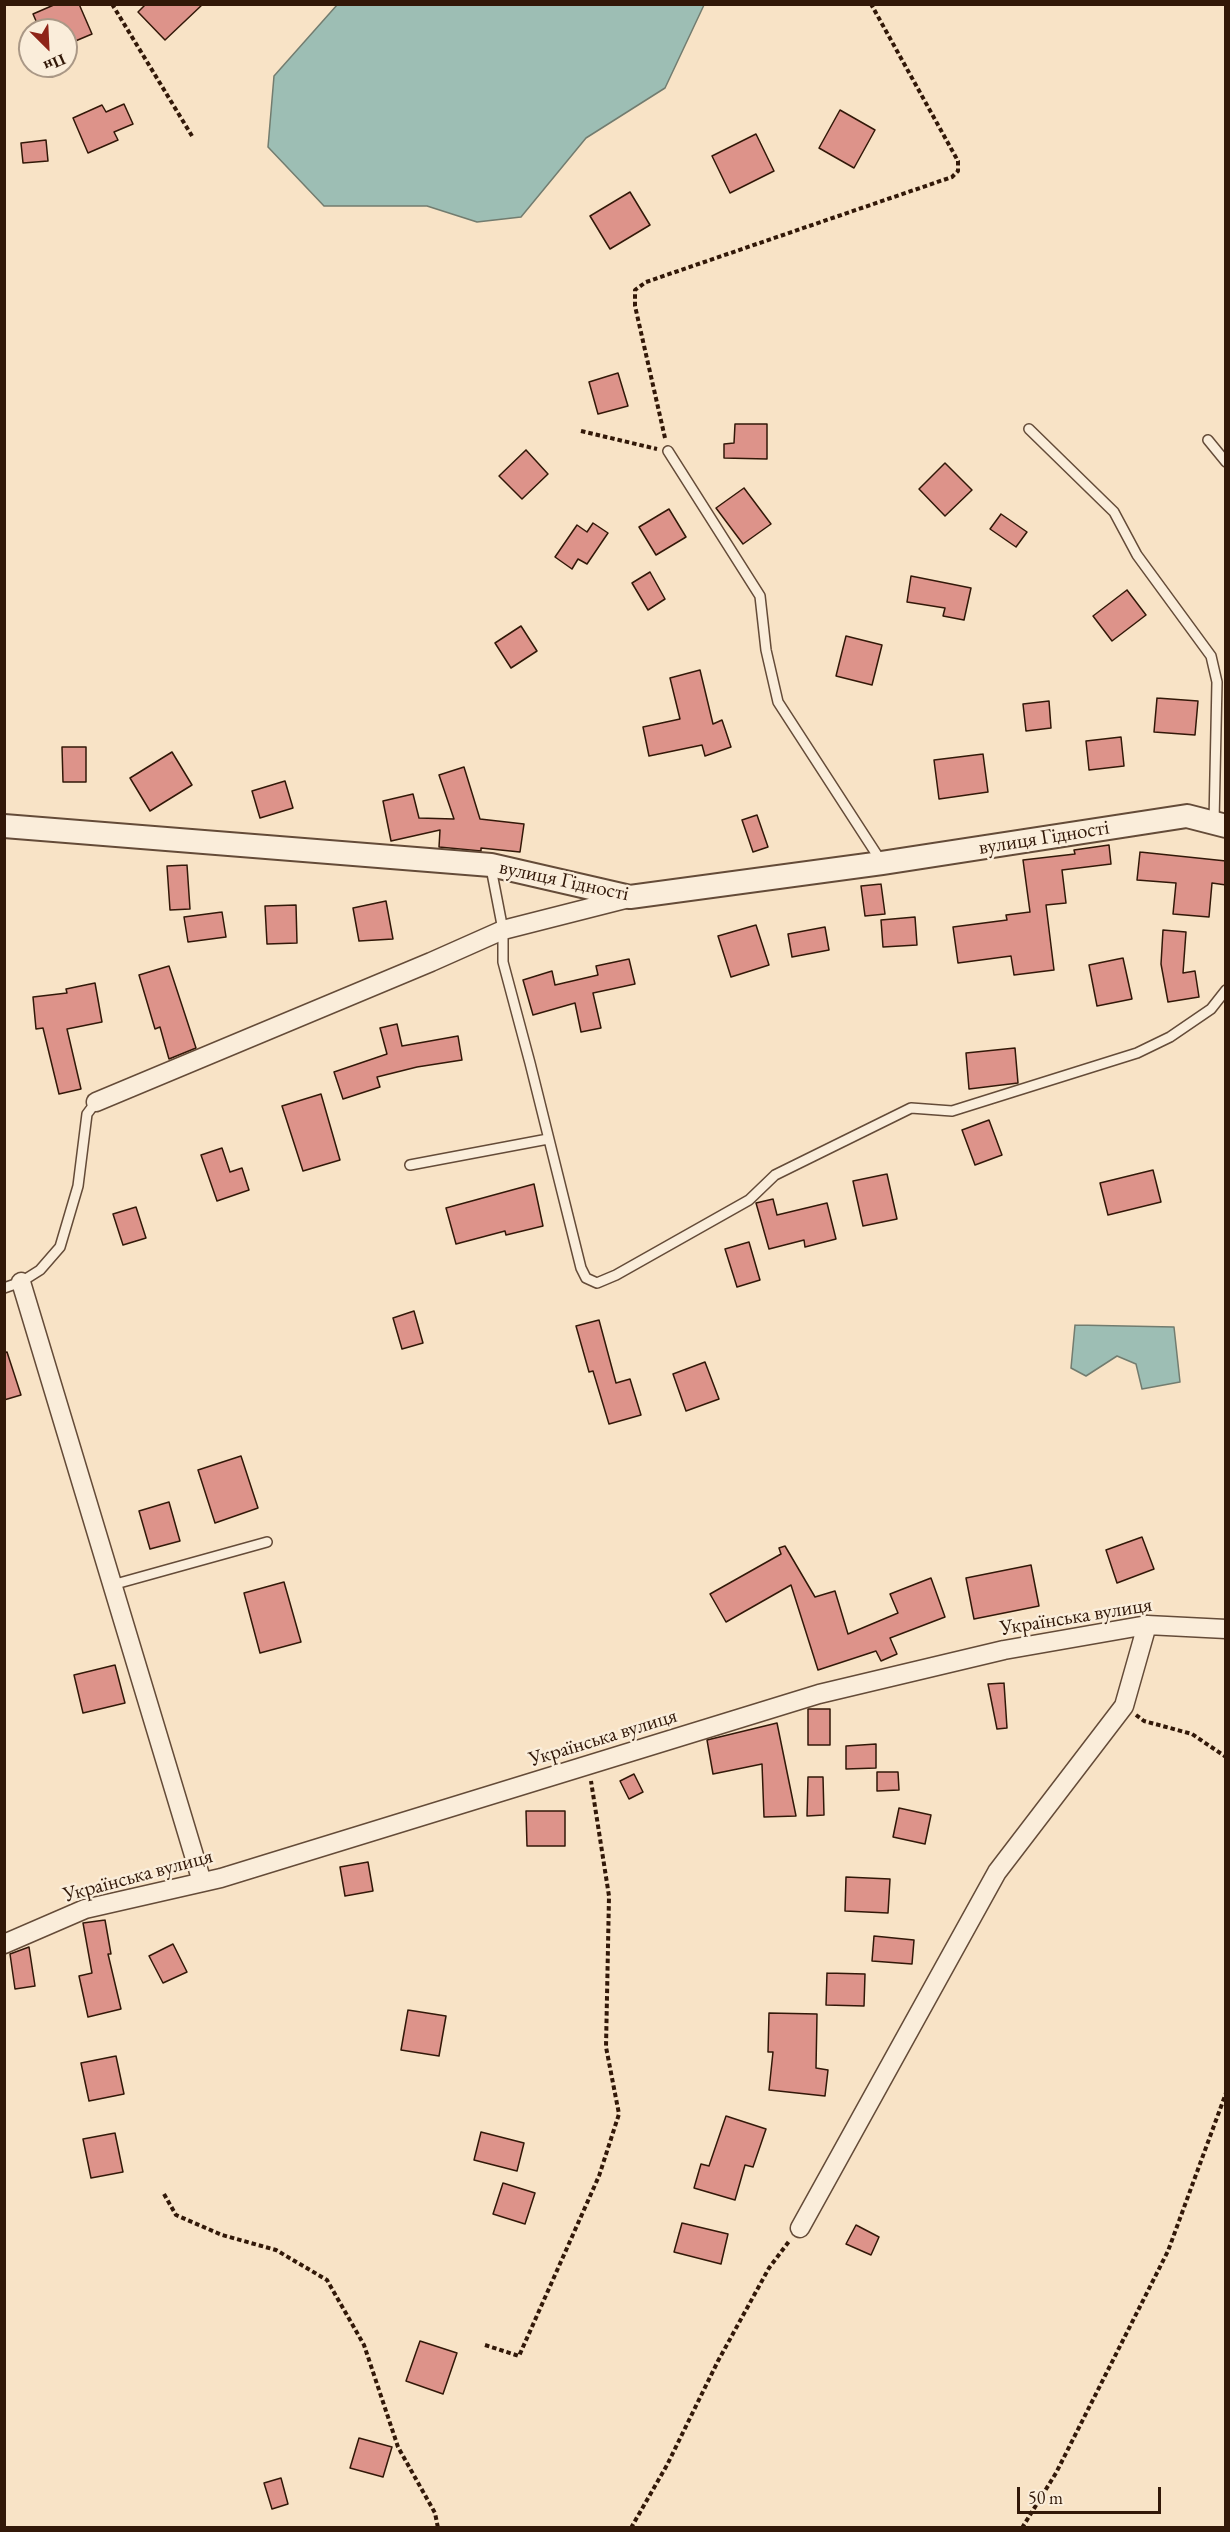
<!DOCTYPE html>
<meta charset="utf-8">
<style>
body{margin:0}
#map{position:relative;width:1230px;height:2532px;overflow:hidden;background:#f8e3c6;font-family:"EB Garamond",serif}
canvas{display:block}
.frame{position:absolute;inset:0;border:6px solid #321808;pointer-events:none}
.north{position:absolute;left:18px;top:18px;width:60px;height:60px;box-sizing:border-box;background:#faedda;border:2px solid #aa9886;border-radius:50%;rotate:156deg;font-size:16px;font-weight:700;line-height:24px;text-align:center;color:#321808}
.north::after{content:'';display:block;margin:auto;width:21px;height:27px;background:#8f2418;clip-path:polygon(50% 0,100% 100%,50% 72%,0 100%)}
.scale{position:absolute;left:1017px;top:2487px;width:144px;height:27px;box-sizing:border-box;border:3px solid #321808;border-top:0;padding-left:8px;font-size:18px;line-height:21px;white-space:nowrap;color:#321808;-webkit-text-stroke:4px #faedda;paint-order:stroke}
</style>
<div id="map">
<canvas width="1230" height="2532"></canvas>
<div class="frame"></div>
<div class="north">Пн</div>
<div class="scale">50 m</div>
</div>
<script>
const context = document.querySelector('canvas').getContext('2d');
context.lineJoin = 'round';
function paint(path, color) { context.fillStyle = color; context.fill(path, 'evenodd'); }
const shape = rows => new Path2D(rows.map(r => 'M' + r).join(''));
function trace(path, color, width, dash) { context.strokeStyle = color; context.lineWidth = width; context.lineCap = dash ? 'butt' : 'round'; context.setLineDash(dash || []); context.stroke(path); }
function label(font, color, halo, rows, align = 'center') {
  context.font = font + ' "EB Garamond",serif'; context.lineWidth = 5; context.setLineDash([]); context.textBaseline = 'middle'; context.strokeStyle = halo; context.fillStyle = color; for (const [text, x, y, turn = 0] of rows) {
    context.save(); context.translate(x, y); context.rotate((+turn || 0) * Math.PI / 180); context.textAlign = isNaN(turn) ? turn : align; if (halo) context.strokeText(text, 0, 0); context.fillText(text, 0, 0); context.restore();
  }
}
const water = shape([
 [337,5,337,4,704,5,665,88,586,138,521,217,477,222,427,206,324,206,268,147,274,76,337,5],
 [1075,1325,1174,1327,1180,1382,1142,1389,1136,1364,1117,1356,1086,1376,1071,1368,1075,1325]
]);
paint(water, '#9dbeb4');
trace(water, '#727c6f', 1.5);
const building = shape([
 [56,4,79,4,92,34,66,45,66,30,40,30,33,14,56,4],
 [146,4,203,4,165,40,138,12,146,4],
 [124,104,133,124,114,132,118,140,88,153,73,118,102,105,106,112,124,104],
 [840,110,875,130,854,168,819,148,840,110],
 [756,134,774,171,730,193,712,156,756,134],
 [46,140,48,161,23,163,21,143,46,140],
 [630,192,650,225,610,249,590,216,630,192],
 [618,373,628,406,598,414,589,382,618,373],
 [735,424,767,424,767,459,724,458,724,444,734,443,735,424],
 [526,450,548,474,522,499,499,476,526,450],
 [945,463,972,490,945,516,919,489,945,463],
 [744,488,771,524,743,544,716,508,744,488],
 [669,509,686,537,656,555,639,527,669,509],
 [1001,514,1027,532,1016,547,990,529,1001,514],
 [593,523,608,533,587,564,578,559,572,569,555,557,577,525,587,532,593,523],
 [650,572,665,599,648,610,632,583,650,572],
 [911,576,971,588,964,620,943,616,945,608,907,602,911,576],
 [1127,590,1146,615,1112,641,1093,616,1127,590],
 [521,626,537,651,511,668,495,643,521,626],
 [846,636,882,645,872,685,836,676,846,636],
 [700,670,713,724,722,720,731,747,705,756,702,745,649,756,643,727,680,719,670,678,700,670],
 [1157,698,1198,701,1195,735,1154,732,1157,698],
 [1049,701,1051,728,1026,731,1023,704,1049,701],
 [1121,737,1124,766,1089,770,1086,741,1121,737],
 [62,747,86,747,86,782,63,782,62,747],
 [172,752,192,785,150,811,130,778,172,752],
 [983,754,988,792,939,799,934,760,983,754],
 [464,767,480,819,524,824,520,852,481,848,481,851,439,847,440,830,391,841,383,801,413,794,419,818,454,819,439,775,464,767],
 [285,781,293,808,260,818,252,791,285,781],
 [757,815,768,847,753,852,742,820,757,815],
 [1109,845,1111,864,1062,870,1066,903,1046,905,1054,970,1014,975,1011,956,958,963,953,927,1007,920,1006,915,1030,912,1023,860,1075,854,1074,850,1109,845],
 [1140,852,1226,861,1226,885,1212,883,1209,917,1173,914,1176,883,1137,880,1140,852],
 [187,865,190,909,170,910,167,866,187,865],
 [881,884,885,914,865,916,861,886,881,884],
 [386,901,393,939,359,941,353,908,386,901],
 [296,905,297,943,267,944,265,906,296,905],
 [222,912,226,937,188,942,184,917,222,912],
 [915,917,917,945,883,947,881,920,915,917],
 [756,925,769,965,731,977,718,936,756,925],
 [825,927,829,950,792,957,788,934,825,927],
 [1163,930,1186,932,1183,973,1195,971,1199,997,1168,1002,1161,964,1163,930],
 [1123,958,1132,999,1097,1006,1089,965,1123,958],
 [629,959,635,984,593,993,601,1028,581,1032,575,1003,533,1015,523,980,552,971,555,985,598,975,596,966,629,959],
 [169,966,196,1048,169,1059,160,1027,155,1029,139,975,169,966],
 [95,983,102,1022,67,1029,81,1089,59,1094,43,1028,36,1029,33,997,67,993,66,989,95,983],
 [397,1024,402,1046,458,1036,462,1060,417,1067,377,1077,380,1087,343,1099,334,1072,387,1054,380,1028,397,1024],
 [1015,1048,1018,1083,969,1089,966,1053,1015,1048],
 [321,1094,340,1160,303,1171,282,1106,321,1094],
 [989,1120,1002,1155,975,1165,962,1130,989,1120],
 [222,1148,230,1172,242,1168,249,1190,217,1201,201,1155,222,1148],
 [1153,1170,1161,1202,1108,1215,1100,1183,1153,1170],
 [887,1174,897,1219,863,1226,853,1181,887,1174],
 [534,1184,543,1226,506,1235,505,1231,456,1244,446,1208,534,1184],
 [773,1199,777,1215,827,1203,836,1239,805,1247,804,1240,769,1249,756,1203,773,1199],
 [136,1207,146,1238,123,1245,113,1214,136,1207],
 [749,1242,760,1280,737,1287,725,1249,749,1242],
 [414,1311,423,1343,402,1349,393,1318,414,1311],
 [599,1320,616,1383,630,1379,641,1415,609,1424,593,1371,589,1372,576,1326,599,1320],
 [7,1352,21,1395,4,1400,4,1353,7,1352],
 [705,1362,719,1399,686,1411,673,1374,705,1362],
 [241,1456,258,1508,215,1523,198,1470,241,1456],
 [169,1502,180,1541,150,1549,139,1511,169,1502],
 [1142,1537,1154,1569,1117,1583,1106,1550,1142,1537],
 [785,1546,815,1597,835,1591,848,1634,898,1613,890,1594,931,1578,945,1617,890,1638,897,1654,881,1661,876,1651,818,1670,791,1585,726,1622,710,1594,781,1554,779,1548,785,1546],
 [1031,1565,1039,1606,974,1619,966,1578,1031,1565],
 [284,1582,301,1642,260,1653,244,1593,284,1582],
 [115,1665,125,1703,83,1713,74,1675,115,1665],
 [1004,1683,1007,1728,997,1729,988,1684,1004,1683],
 [808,1709,830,1709,830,1745,808,1745,808,1709],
 [777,1723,796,1816,764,1817,762,1764,713,1774,707,1740,777,1723],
 [876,1744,876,1768,846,1769,846,1746,876,1744],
 [877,1772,898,1772,899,1790,877,1791,877,1772],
 [634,1774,643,1792,629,1799,620,1781,634,1774],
 [808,1777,823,1777,824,1815,807,1816,808,1777],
 [899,1808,931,1815,925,1844,893,1837,899,1808],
 [526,1811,565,1811,565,1846,527,1846,526,1811],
 [368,1862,373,1891,345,1896,340,1867,368,1862],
 [846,1877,890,1879,888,1913,845,1911,846,1877],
 [105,1920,111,1954,108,1954,121,2009,88,2017,79,1976,92,1973,83,1923,105,1920],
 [874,1936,914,1940,912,1964,872,1961,874,1936],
 [173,1944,187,1972,163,1983,149,1956,173,1944],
 [29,1947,35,1986,15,1989,10,1954,29,1947],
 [827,1973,865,1974,864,2006,826,2005,827,1973],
 [408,2010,446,2016,439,2056,401,2050,408,2010],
 [769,2013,817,2014,816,2068,828,2070,825,2096,769,2090,773,2052,768,2052,769,2013],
 [116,2056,124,2094,89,2101,81,2063,116,2056],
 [726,2116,766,2129,753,2167,745,2165,735,2200,694,2188,701,2164,709,2166,726,2116],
 [481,2132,524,2143,517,2171,474,2160,481,2132],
 [115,2133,123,2172,91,2178,83,2139,115,2133],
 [503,2183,535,2193,525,2224,493,2214,503,2183],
 [682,2223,728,2234,721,2264,674,2252,682,2223],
 [856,2225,879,2237,871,2255,846,2244,856,2225],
 [420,2341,457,2353,443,2394,406,2381,420,2341],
 [359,2438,392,2447,383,2477,350,2468,359,2438],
 [281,2478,288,2504,272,2509,264,2483,281,2478]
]);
paint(building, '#dd938a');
trace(building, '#321808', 1.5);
const service = shape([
 [1029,429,1114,512,1137,555,1211,656,1217,682,1214,822],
 [1208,440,1226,462],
 [668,451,760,596,766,650,778,702,881,861],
 [491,868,503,930,503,962,530,1063,581,1268,586,1278,597,1283,616,1275,749,1200,775,1175,911,1108,952,1111,1137,1053,1170,1037,1211,1009,1226,990],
 [410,1165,548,1139],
 [4,1288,21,1282,40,1270,60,1247,78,1186,87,1114,96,1102],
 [112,1585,267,1542]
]);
const minor = shape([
 [96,1102,431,962,503,930,629,898],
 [21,1282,202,1882],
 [4,1944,85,1909,221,1878,819,1694,1004,1650,1147,1625,1226,1629],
 [800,2228,997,1872,1124,1706,1147,1625]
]);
const tertiary = shape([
 [4,826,491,865,630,897,882,863,1187,816,1226,826]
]);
trace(service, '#644b38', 12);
trace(minor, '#644b38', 21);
trace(tertiary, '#644b38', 26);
trace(shape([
 [112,4,192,136],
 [581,431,657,449],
 [665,438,635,306,635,290,646,282,952,177,958,171,958,161,871,4],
 [1136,1715,1144,1721,1192,1734,1226,1757],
 [164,2194,176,2215,222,2235,276,2250,327,2280,364,2345,398,2447,435,2513,438,2528],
 [485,2345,519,2356,599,2176,619,2114,606,2047,609,1896,591,1781],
 [631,2528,667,2465,718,2361,769,2268,790,2240],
 [1022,2528,1056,2473,1168,2251,1226,2093]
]), '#321808', 4, [4.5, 3]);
trace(service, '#faedda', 9);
trace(minor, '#faedda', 18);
trace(tertiary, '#faedda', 22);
label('21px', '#321808', '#faedda', [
 ["вулиця Гідності",1044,838,-9],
 ["вулиця Гідності",564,881,12],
 ["Українська вулиця",1076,1617,-9],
 ["Українська вулиця",603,1738,-17],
 ["Українська вулиця",138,1876,-15]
]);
</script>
